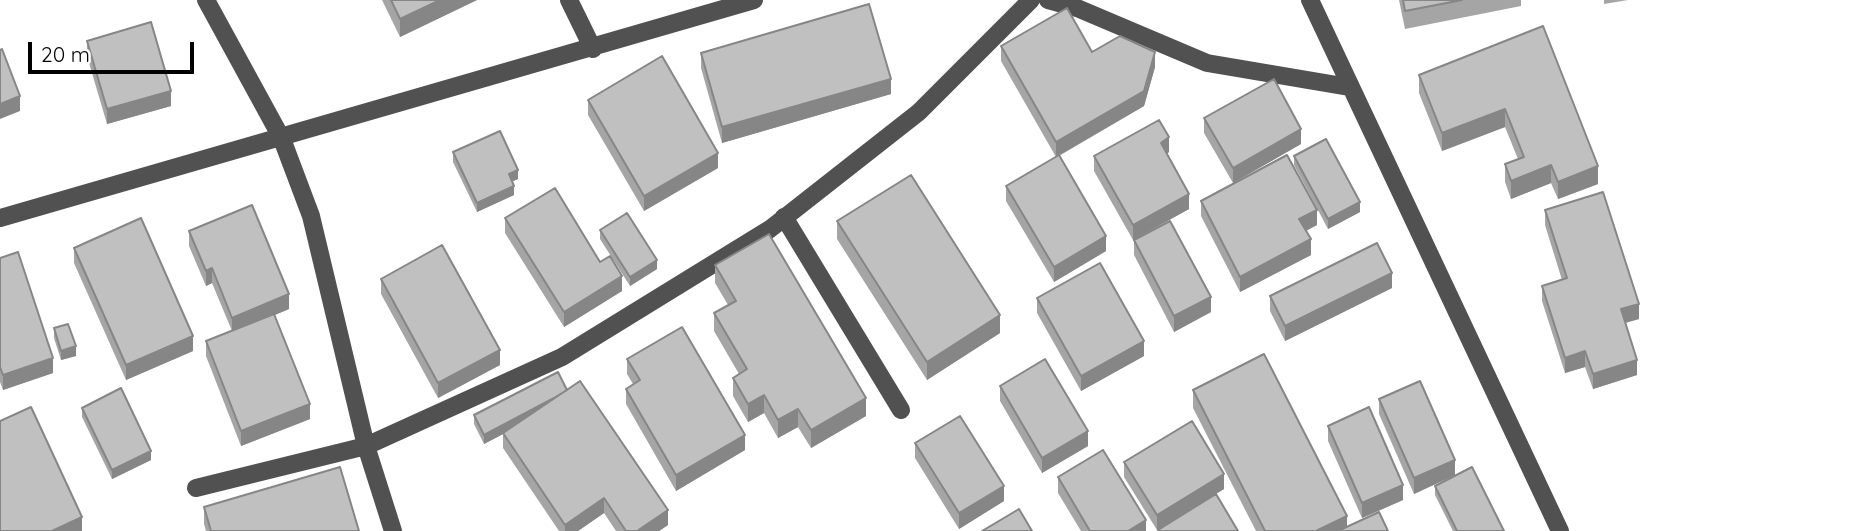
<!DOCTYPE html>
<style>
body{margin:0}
#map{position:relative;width:1857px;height:531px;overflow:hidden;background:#fff;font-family:Quicksand,sans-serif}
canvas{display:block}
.scale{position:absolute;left:28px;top:42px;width:166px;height:32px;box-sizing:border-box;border:4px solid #000;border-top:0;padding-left:9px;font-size:21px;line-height:24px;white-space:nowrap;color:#000;-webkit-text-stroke:5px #fff;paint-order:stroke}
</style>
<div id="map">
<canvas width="1857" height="531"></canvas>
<div class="scale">20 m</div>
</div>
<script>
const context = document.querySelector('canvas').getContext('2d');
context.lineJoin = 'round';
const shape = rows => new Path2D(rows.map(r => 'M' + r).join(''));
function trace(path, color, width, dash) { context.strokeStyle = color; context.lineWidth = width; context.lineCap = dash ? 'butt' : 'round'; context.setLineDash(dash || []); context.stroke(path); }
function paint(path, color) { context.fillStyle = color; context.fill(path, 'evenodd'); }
trace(shape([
 [206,0,282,139,311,216,366,446,393,531],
 [569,0,593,49],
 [1048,0,1077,8,1207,63,1349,87],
 [1310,0,1560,531],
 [784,217,901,410],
 [0,218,754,0],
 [196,488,366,446,562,357,770,229,919,112,1031,0]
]), '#515151', 18);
paint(shape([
 [382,0,477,0,400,37],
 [1399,0,1521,0,1521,6,1405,29],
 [1604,0,1628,0,1604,4],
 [1543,26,1598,184,1558,199,1551,183,1511,199,1505,182,1505,164,1518,159,1505,127,1442,151,1419,93,1419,75],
 [87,41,171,106,107,124,87,56],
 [1001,46,1092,52,1155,67,1144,106,1059,156,1106,251,1054,282,1006,201,1006,186,1056,157,1001,61],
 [701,53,891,94,722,143,701,68],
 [588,100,718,168,644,211,588,115],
 [1204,118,1301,144,1233,183,1204,133],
 [453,152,518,179,512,181,514,195,477,212,453,162],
 [1169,152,1167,154,1189,209,1133,240,1094,171,1094,156],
 [1294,156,1360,212,1328,229,1294,165],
 [1201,201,1317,225,1306,231,1311,255,1240,292,1201,216],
 [1545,210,1639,319,1625,323,1637,375,1593,389,1585,367,1565,373,1542,301,1542,286,1562,280,1545,225],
 [505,218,600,262,622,291,564,327,505,233],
 [837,221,1000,333,927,380,837,239],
 [600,230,657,269,630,286,600,239],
 [189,231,289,309,275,315,310,419,241,446,206,356,206,341,232,331,212,283,206,286,189,246],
 [1134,240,1211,312,1174,332,1134,255],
 [74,248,193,351,126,380,74,263],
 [0,258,53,373,3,390,0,382],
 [715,265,866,416,811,448,798,427,778,438,764,413,748,422,733,396,733,378,739,374,714,331,714,313,728,305,715,283],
 [381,279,500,365,438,398,381,294],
 [1392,288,1285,341,1270,311,1270,296],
 [1037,298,1144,356,1081,391,1037,313],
 [54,328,76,356,61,360,54,338],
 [627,359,745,450,676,491,626,404,626,389,633,384,627,374],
 [1000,386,1088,446,1042,473,1000,401],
 [567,390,668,525,659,531,616,531,604,513,578,531,559,531,503,448,503,434,484,444,474,424,474,415],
 [1193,390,1347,527,1388,531,1256,531,1193,408],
 [1379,399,1455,475,1414,494,1379,414],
 [82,408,151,460,112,479,82,417],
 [1328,426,1403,500,1362,518,1328,441],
 [915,443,1004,501,959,529,915,458],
 [1124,462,1224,489,1157,530,1124,477],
 [1058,477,1146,531,1081,531,1058,493],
 [1435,486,1504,531,1453,531,1435,495],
 [204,507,359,531,206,531,204,524]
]), '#a5a5a5');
paint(shape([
 [440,0,477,0,400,37,400,19],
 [1155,52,1155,67,1144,106,1056,157,1056,142],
 [891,79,891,94,722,143,722,127],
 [171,91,171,106,107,124,107,109],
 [20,96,20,111,0,119,0,104],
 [1505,109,1505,127,1442,151,1442,133],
 [1301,129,1301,144,1233,183,1233,168],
 [1169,137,1169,152,1161,158,1161,143],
 [718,153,718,168,644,211,644,196],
 [1551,165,1551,183,1511,199,1511,181],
 [1598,166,1598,184,1558,199,1558,182],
 [518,170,518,179,509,183,509,174],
 [514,186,514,195,477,212,477,203],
 [1189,194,1189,209,1133,240,1133,225],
 [1360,202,1360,212,1328,229,1328,219],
 [1317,210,1317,225,1299,234,1299,219],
 [1106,236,1106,251,1054,282,1054,267],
 [1311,239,1311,255,1240,292,1240,277],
 [657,260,657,269,630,286,630,277],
 [212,268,212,283,206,286,206,271],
 [1392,273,1392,288,1285,341,1285,326],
 [622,276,622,291,564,327,564,312],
 [289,294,289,309,232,333,232,318],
 [1211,297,1211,312,1174,332,1174,316],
 [1639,304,1639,319,1621,324,1621,309],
 [1000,315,1000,333,927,380,927,362],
 [193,336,193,351,126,380,126,365],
 [1144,341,1144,356,1081,391,1081,376],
 [76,346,76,356,61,360,61,351],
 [500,350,500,365,438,398,438,383],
 [1585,351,1585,367,1565,373,1565,358],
 [53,358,53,373,3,390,3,375],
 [1637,360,1637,375,1593,389,1593,374],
 [568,391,568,400,484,444,484,435],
 [764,395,764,413,748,422,748,404],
 [866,398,866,416,811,448,811,430],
 [310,404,310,419,241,446,241,431],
 [798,409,798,427,778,438,778,420],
 [1088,431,1088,446,1042,473,1042,458],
 [745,435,745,450,676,491,676,475],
 [151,451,151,460,112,479,112,470],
 [1455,460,1455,475,1414,494,1414,478],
 [1224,474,1224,489,1157,530,1157,515],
 [1403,485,1403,500,1362,518,1362,503],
 [1004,486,1004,501,959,529,959,513],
 [604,498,604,513,578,531,565,531,565,525],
 [668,510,668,525,659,531,637,531],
 [1347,516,1347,531,1316,531],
 [82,517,82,531,52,531],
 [1146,520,1146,531,1128,531]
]), '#868686');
const building = shape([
 [391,0,440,0,400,19,391,0],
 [1403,0,1462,0,1405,11,1403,0],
 [869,4,891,79,722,127,701,53,869,4],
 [1067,8,1092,52,1120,36,1155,52,1144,91,1056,142,1001,46,1067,8],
 [151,22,171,91,107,109,87,41,151,22],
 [1543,26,1598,166,1558,182,1551,165,1511,181,1505,164,1524,157,1505,109,1442,133,1419,75,1543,26],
 [2,49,20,96,0,104,0,50,2,49],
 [662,56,718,153,644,196,588,100,662,56],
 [1274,79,1301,129,1233,168,1204,118,1274,79],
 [1159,120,1169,137,1161,143,1189,194,1133,225,1094,156,1159,120],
 [500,131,518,170,509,174,514,186,477,203,453,152,500,131],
 [1326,139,1360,202,1328,219,1294,156,1326,139],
 [1059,155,1106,236,1054,267,1006,186,1059,155],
 [1287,155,1317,210,1299,219,1311,239,1240,277,1201,201,1287,155],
 [911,175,1000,315,927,362,837,221,911,175],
 [555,188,600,262,610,256,622,276,564,312,505,218,555,188],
 [1603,192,1639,304,1621,309,1637,360,1593,374,1585,351,1565,358,1542,286,1567,278,1545,210,1603,192],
 [252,205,289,294,232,318,212,268,206,271,189,231,252,205],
 [627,213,657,260,630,277,600,230,627,213],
 [141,218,193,336,126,365,74,248,141,218],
 [1170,221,1211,297,1174,316,1134,240,1170,221],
 [769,234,866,398,811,430,798,409,778,420,764,395,748,404,733,378,747,369,714,313,736,301,715,265,769,234],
 [1377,243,1392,273,1285,326,1270,296,1377,243],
 [442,245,500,350,438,383,381,279,442,245],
 [18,252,53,358,3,375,0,367,0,258,18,252],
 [1100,263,1144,341,1081,376,1037,298,1100,263],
 [274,314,310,404,241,431,206,341,274,314],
 [68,324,76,346,61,351,54,328,68,324],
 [682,327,745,435,676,475,626,389,640,380,627,359,682,327],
 [1264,354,1347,516,1316,531,1265,531,1193,390,1264,354],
 [1045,359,1088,431,1042,458,1000,386,1045,359],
 [558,372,567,390,554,398,484,435,474,415,558,372],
 [580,381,668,510,637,531,626,531,604,498,565,525,503,433,580,381],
 [1420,381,1455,460,1414,478,1379,399,1420,381],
 [121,388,151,451,112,470,82,408,121,388],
 [31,407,82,517,52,531,0,531,0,421,31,407],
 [1369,407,1403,485,1362,503,1328,426,1369,407],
 [960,416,1004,486,959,513,915,443,960,416],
 [1192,421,1224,474,1157,515,1124,462,1192,421],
 [1103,450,1146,520,1128,531,1090,531,1058,477,1103,450],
 [340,467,359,531,211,531,204,507,340,467],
 [1472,467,1504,531,1457,531,1435,486,1472,467],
 [1216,494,1238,531,1159,531,1158,530,1216,494],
 [1019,509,1032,531,982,531,1019,509],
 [1379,512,1388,531,1338,531,1379,512]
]);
paint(building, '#c0c0c0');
trace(building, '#868686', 2);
</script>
